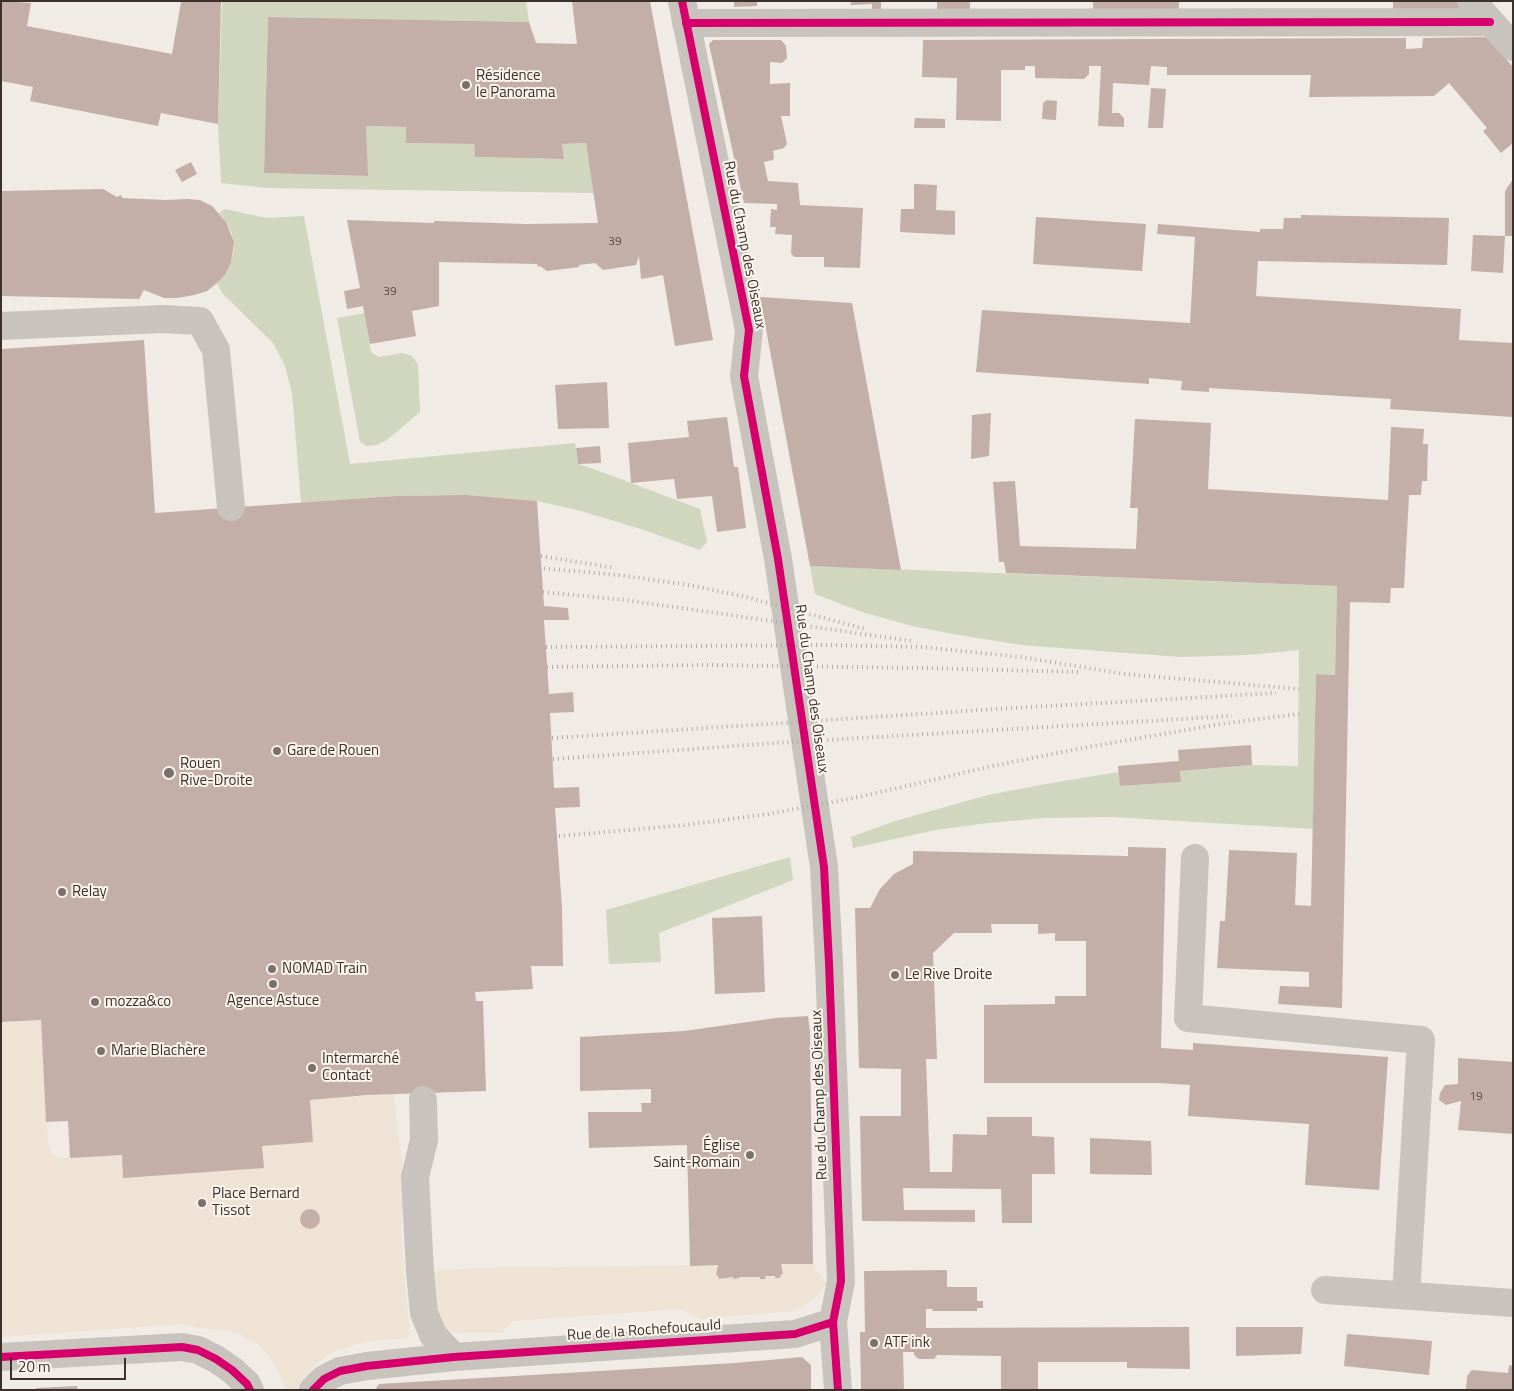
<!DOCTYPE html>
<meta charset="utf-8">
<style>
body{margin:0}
#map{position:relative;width:1514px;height:1391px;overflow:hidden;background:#f0ebe5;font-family:"Titillium Web",sans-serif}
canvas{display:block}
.frame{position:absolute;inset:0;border:2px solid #3b302b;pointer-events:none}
.scale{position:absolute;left:10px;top:1358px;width:116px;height:22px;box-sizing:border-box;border:2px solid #3b302b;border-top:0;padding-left:6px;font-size:15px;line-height:18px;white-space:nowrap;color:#3b302b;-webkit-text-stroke:4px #fbf5ee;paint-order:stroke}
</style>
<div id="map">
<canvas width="1514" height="1391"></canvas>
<div class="frame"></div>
<div class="scale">20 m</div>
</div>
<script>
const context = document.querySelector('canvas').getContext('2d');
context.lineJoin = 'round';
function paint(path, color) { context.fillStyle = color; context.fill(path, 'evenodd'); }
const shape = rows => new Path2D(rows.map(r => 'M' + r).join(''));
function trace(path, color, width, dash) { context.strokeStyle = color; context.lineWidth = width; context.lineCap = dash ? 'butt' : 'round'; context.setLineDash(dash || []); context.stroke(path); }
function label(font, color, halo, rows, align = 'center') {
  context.font = font + ' "Titillium Web",sans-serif'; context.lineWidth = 4; context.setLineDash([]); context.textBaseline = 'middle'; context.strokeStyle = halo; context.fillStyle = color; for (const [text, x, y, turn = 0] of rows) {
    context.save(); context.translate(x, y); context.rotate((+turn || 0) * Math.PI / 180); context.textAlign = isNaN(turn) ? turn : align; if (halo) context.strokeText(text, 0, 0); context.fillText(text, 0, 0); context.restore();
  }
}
paint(shape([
 [222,1,526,1,529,22,268,17,264,173,367,176,366,126,406,127,406,143,474,144,475,157,564,159,562,144,586,143,594,193,268,188,221,183,218,124],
 [225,209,266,218,304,216,350,464,575,443,578,464,602,472,700,509,707,542,700,550,641,529,581,511,537,501,467,495,395,496,301,503,292,392,284,364,273,343,222,293,217,283,225,275,231,263,234,248,232,234,226,222,219,213],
 [365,313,371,352,379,357,402,353,412,356,418,364,420,412,387,440,377,445,366,446,360,442,337,318],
 [810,566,1337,586,1335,675,1316,674,1313,829,1112,817,1044,818,988,823,936,830,853,848,851,837,892,822,988,795,1046,784,1119,772,1121,786,1181,782,1180,771,1252,765,1298,766,1299,650,1248,655,1180,657,1021,645,959,635,912,626,862,612,815,594],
 [790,857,793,880,659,933,661,962,609,964,606,910]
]), '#d1d6bf');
paint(shape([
 [41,1020,48,1141,51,1153,57,1158,122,1155,313,1142,310,1100,394,1094,402,1167,403,1196,401,1233,410,1338,368,1341,332,1352,309,1371,296,1390,287,1390,275,1365,266,1352,256,1343,239,1334,227,1330,197,1328,182,1324,1,1337,1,1022],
 [310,1209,318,1212,320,1216,319,1224,312,1229,304,1227,300,1220,302,1212],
 [781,1264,813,1264,827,1284,816,1297,807,1304,793,1311,700,1319,681,1309,513,1321,502,1333,459,1333,446,1330,433,1312,429,1271,478,1268,718,1265,719,1279,733,1277,734,1279,739,1277,760,1277,760,1279,766,1279,765,1276,780,1278,783,1274]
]), '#eee3d5');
paint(shape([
 [1,1,31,3,27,26,172,54,181,2,221,2,218,124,161,113,158,126,30,101,33,87,1,81],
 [572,1,650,1,713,340,675,346,663,275,641,279,639,256,636,265,603,270,595,263,579,265,579,267,547,271,540,266,538,267,537,264,439,262,439,306,412,311,416,336,370,344,363,306,347,309,344,291,360,288,347,220,434,223,434,221,526,224,598,223,586,143,562,144,564,159,475,157,474,144,406,143,406,127,366,126,368,176,264,173,268,17,529,22,536,43,577,44],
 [734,1,757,1,757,6,734,7],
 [851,1,881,2,881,20,872,20,872,4,851,5],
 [937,1,970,1,970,19,937,19],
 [1093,1,1179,1,1179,18,1093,19],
 [1393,1,1456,1,1460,6,1455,16,1393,17],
 [1487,37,1513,67,1513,143,1501,153,1483,131,1487,128,1449,83,1434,96,1309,97,1311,75,1167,75,1167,67,1151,66,1149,85,1113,83,1112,113,1119,113,1124,118,1124,127,1098,126,1101,66,1089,66,1089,74,1084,79,1035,78,1035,66,1025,66,1025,70,1001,70,1001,121,956,120,957,78,922,77,923,40,1406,38,1406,49,1422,48,1423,38],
 [713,40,781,40,786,46,787,58,782,63,770,62,770,84,790,83,790,116,781,116,787,144,784,148,773,151,774,158,773,160,764,162,768,181,798,183,800,205,863,208,860,268,824,267,824,257,794,257,791,253,792,235,775,234,776,227,770,227,771,209,777,210,777,204,744,203,709,44],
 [1151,88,1166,89,1163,128,1148,128],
 [1047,100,1057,101,1056,120,1042,119,1043,103],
 [915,118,945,119,945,128,914,128],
 [191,162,197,174,182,182,175,170],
 [1513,179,1513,236,1505,236,1503,273,1471,271,1473,235,1505,236,1505,191],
 [914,184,937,185,936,210,955,211,955,235,900,232,901,209,914,209],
 [103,189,117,197,121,195,122,198,165,200,188,199,200,200,212,206,226,222,234,242,231,263,225,275,217,283,207,291,194,295,178,298,164,298,144,290,139,299,1,296,1,191],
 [1301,215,1449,218,1447,265,1258,261,1256,296,1461,309,1459,340,1513,343,1513,417,1390,409,1391,399,1209,388,1209,392,1181,390,1182,381,1149,378,1149,384,976,372,982,310,1190,323,1195,237,1157,234,1158,224,1260,232,1260,229,1283,229,1284,218,1301,218],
 [1036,217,1146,224,1142,271,1033,264],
 [760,297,852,303,901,570,810,566],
 [144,340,155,513,395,496,467,495,537,501,544,606,568,608,569,620,544,620,549,694,573,692,574,712,550,713,554,788,579,787,580,807,555,808,562,908,563,966,531,966,533,989,475,992,476,1001,483,1001,486,1091,368,1095,310,1100,313,1142,262,1146,264,1168,123,1178,122,1155,70,1158,68,1121,46,1122,41,1020,1,1022,1,349],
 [607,382,609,428,558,429,555,385],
 [991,413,989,456,971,459,972,415],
 [727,417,734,467,738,467,746,528,717,532,712,496,677,499,674,479,631,483,628,443,689,437,687,421],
 [1135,419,1211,423,1208,489,1388,500,1391,427,1424,429,1423,444,1428,444,1427,481,1422,481,1421,495,1409,495,1404,588,1391,588,1390,603,1350,602,1342,1008,1278,1004,1280,986,1309,987,1309,972,1217,968,1220,921,1225,921,1229,850,1297,853,1295,905,1311,906,1316,674,1335,675,1337,586,1006,573,1004,562,999,562,993,482,1015,481,1020,546,1136,549,1138,508,1130,508],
 [600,446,601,463,578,464,576,448],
 [1251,745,1252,765,1180,771,1181,782,1120,786,1118,766,1179,761,1178,750],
 [1128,847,1166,848,1161,1048,1193,1050,1193,1043,1388,1057,1379,1190,1305,1185,1309,1124,1188,1116,1190,1085,1158,1083,984,1083,984,1005,1055,1004,1055,996,1086,996,1086,941,1055,941,1055,933,1038,934,1038,924,991,924,992,933,954,933,933,953,937,1059,926,1059,930,1172,952,1172,953,1134,987,1135,987,1117,1032,1117,1032,1136,1054,1137,1055,1174,1032,1174,1032,1223,1002,1223,1001,1189,903,1188,904,1210,975,1210,975,1222,862,1221,860,1116,901,1116,901,1069,859,1068,855,908,870,908,880,889,894,874,913,864,913,851,1128,856],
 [762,916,765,992,715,994,712,918],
 [808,1016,810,1032,813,1264,781,1264,783,1274,781,1275,780,1278,775,1278,775,1276,765,1276,766,1279,760,1279,760,1277,739,1277,740,1278,733,1279,733,1277,719,1279,718,1276,716,1275,718,1265,690,1266,687,1145,589,1148,588,1112,642,1112,641,1103,651,1103,651,1089,580,1091,580,1037,684,1031,776,1018],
 [1458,1058,1513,1062,1513,1134,1458,1130,1461,1101,1446,1105,1439,1100,1440,1093,1445,1085,1458,1084],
 [1090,1138,1151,1141,1152,1175,1090,1174],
 '300 1219a10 10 0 1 1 20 0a10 10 0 1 1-20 0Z',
 [947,1270,947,1287,977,1287,977,1301,983,1301,983,1308,977,1308,977,1311,932,1311,933,1309,926,1309,926,1328,1189,1327,1190,1369,1127,1368,1127,1362,1038,1362,1038,1390,1001,1390,1001,1356,937,1355,934,1359,919,1359,914,1355,914,1352,903,1352,904,1390,861,1390,860,1332,865,1332,864,1271],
 [1236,1327,1303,1327,1301,1354,1236,1356],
 [1347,1334,1432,1341,1429,1375,1344,1366],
 [802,1357,811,1365,811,1390,375,1390,379,1384,735,1363],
 [1509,1365,1513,1366,1513,1390,1466,1390,1467,1376,1472,1370,1508,1373],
 [77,1386,78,1390,36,1390,36,1388]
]), '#c3afa7');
trace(shape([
 [682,1,749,330,744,376,778,559,824,867,829,963,841,1281,833,1322,838,1390],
 [1472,1,1513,47],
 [686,23,1490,22],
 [1,326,162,319,200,321,216,350,231,507],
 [1195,858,1188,1018,1421,1040,1406,1295],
 [423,1100,424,1140,415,1177,420,1272,424,1313,433,1335,454,1357],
 [1325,1290,1513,1303],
 [1,1357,182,1347,198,1350,216,1359,232,1370,247,1384,250,1390],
 [313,1390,324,1379,340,1371,367,1366,454,1357,795,1334,833,1322]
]), '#c9c3be', 28);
trace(shape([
 [541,556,615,568],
 [539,568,618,575,689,585,742,596,865,629],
 [543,592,625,600,912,641],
 [546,647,826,645,922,647,1021,657,1125,674,1299,689],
 [547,667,705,665,923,668,1080,672],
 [552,738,997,709,1276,693],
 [553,759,776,743,1232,716],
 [559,836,686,825,768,814,859,797,997,765,1093,746,1227,723,1299,714]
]), '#b1aca8', 4, [1, 4]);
trace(shape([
 [682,1,749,330,744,376,778,559,824,867,829,963,841,1281,833,1322,838,1390],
 [686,23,1490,22],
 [1,1357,182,1347,198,1350,216,1359,232,1370,247,1384,250,1390],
 [313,1390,324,1379,340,1371,367,1366,454,1357,795,1334,833,1322]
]), '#d6006c', 8);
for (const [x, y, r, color] of [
 [466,85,5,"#7a716c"],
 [277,751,5,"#7a716c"],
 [169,773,6,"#7a716c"],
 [62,892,5,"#7a716c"],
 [272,969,5,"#7a716c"],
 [895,975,5,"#7a716c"],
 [273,984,5,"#7a716c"],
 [95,1002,5,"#7a716c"],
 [101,1051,5,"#7a716c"],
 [312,1068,5,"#7a716c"],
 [750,1155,5,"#7a716c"],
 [202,1203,5,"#7a716c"],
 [874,1343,5,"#7a716c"]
]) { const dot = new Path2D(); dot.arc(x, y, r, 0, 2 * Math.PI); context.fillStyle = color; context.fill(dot); trace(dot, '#fbf5ee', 2); }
label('12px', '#5d504a', null, [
 ["39",615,242],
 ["39",390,292],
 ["19",1476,1097]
]);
label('15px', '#3b302b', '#fbf5ee', [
 ["Résidence",476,76],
 ["le Panorama",476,93],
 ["Gare de Rouen",287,751],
 ["Rouen",180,764],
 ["Rive-Droite",180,781],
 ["Relay",72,892],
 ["NOMAD Train",282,969],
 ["Le Rive Droite",905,975],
 ["Agence Astuce",273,1001,"center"],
 ["mozza&co",105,1002],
 ["Marie Blachère",111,1051],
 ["Intermarché",322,1059],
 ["Contact",322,1076],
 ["Église",740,1146,"right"],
 ["Saint-Romain",740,1163,"right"],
 ["Place Bernard",212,1194],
 ["Tissot",212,1211],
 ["ATF ink",884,1343]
], 'left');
label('15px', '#3b302b', '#fbf5ee', [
 ["Rue du Champ des Oiseaux",744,245,79],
 ["Rue du Champ des Oiseaux",811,689,82],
 ["Rue du Champ des Oiseaux",820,1095,-92],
 ["Rue de la Rochefoucauld",644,1331,-4]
]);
</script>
